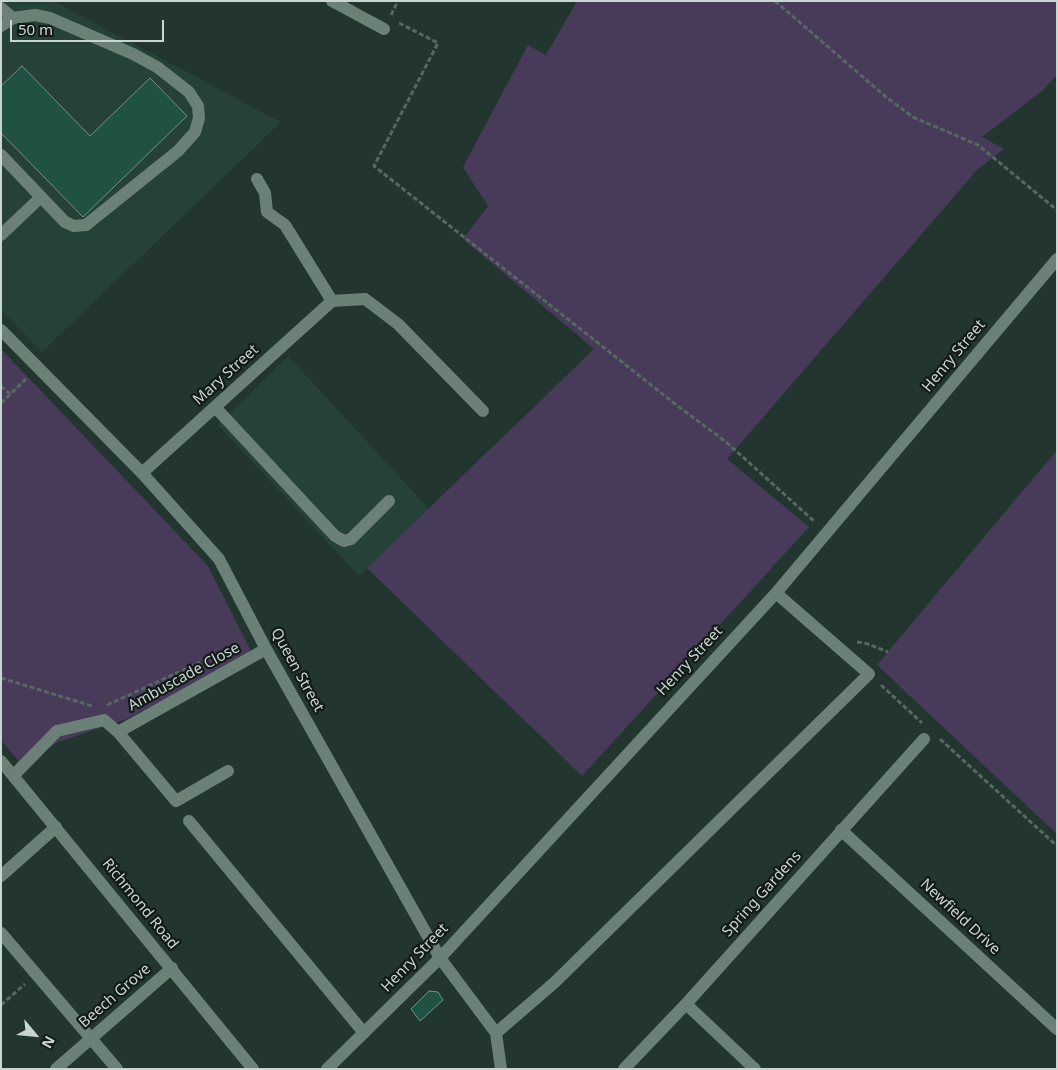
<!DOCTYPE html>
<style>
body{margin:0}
#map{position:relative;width:1058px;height:1070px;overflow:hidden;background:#22362f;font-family:"Noto Sans",sans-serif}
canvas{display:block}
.frame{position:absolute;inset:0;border:2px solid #c9d5d0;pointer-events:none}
.north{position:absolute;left:10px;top:1010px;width:50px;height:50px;-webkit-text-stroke:4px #121b18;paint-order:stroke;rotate:118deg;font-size:14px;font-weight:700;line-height:20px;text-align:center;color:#c9d5d0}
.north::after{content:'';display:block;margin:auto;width:18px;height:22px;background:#c9d5d0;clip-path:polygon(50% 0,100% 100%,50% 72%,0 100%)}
.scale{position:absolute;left:10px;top:20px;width:154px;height:22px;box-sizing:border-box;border:2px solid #c9d5d0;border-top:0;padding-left:6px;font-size:15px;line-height:18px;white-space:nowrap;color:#c9d5d0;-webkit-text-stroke:4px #121b18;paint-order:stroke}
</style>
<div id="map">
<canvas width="1058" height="1070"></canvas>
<div class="frame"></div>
<div class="north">N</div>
<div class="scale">50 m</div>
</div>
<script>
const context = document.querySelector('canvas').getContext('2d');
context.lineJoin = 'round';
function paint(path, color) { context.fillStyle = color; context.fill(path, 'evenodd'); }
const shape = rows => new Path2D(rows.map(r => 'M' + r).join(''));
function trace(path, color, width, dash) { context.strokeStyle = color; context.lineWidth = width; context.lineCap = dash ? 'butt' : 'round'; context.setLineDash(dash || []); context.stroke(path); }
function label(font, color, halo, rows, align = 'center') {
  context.font = font + ' "Noto Sans",sans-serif'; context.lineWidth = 4.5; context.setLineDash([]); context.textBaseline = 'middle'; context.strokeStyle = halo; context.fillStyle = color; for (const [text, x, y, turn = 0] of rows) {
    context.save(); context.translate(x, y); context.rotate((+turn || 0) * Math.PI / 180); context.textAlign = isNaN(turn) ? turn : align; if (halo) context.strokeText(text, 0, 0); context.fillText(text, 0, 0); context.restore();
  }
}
paint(shape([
 [1,1,53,1,281,122,42,352,1,310],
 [288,356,429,509,359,576,218,425]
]), '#264138');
paint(shape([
 [577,1,1057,1,1057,75,1042,91,982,137,1004,149,977,170,727,459,809,527,582,776,367,568,594,349,463,239,488,206,463,167,528,45,546,55],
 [1,349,208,566,252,653,127,719,58,742,21,764,1,740],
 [1057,450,1057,834,877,665]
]), '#473b59');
const building = shape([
 [22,66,90,136,150,78,187,116,83,217,1,133,1,86,22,66],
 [429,991,438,992,443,1000,420,1021,411,1009,429,991]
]);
paint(building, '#1f5243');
trace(building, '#788e85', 1);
trace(shape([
 [775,1,886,97,913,117,978,145,1057,210],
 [391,15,398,1],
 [399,23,438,43,374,166,679,407,725,441,815,522],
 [1,386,10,394],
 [1,403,26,379],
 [857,642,868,644,888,652],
 [1,678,92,706],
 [881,685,922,723],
 [107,705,229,649],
 [940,739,1057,846],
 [1,1005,25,984]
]), '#566861', 3, [5, 2.5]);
trace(shape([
 [332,1,384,29],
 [1,8,13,18],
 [1,26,13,18,35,15,50,18,133,54,157,67,189,92,198,106,199,118,195,132,178,151,86,225,74,226,65,222,41,197],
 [1,155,41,197,1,235],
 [257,179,265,193,267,212,285,225,332,301,365,299,398,324,483,411],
 [1,330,142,473,219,559,266,649,440,958,496,1033,501,1069],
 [215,407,335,536,344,541,351,539,389,501],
 [142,473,332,301],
 [118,732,266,649],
 [1,761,253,1069],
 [14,775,57,731,104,720,118,732,176,801,228,771],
 [189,821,364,1033],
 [841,830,1057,1029],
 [1,876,56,827],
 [1,933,117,1069],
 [686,1004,755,1069],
 [496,1033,554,983,869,674,776,593],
 [56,1069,172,968],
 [327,1069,440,958,776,593,1057,259],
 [624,1069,686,1004,924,739]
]), '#6b8178', 12);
label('15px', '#c9d5d0', '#121b18', [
 ["Henry Street",954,356,-50],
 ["Mary Street",226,375,-42],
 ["Henry Street",690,661,-47],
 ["Queen Street",297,670,61],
 ["Ambuscade Close",184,677,-29],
 ["Spring Gardens",762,894,-48],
 ["Richmond Road",140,904,51],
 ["Newfield Drive",960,917,43],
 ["Henry Street",415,958,-46],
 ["Beech Grove",115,996,-41]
]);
</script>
